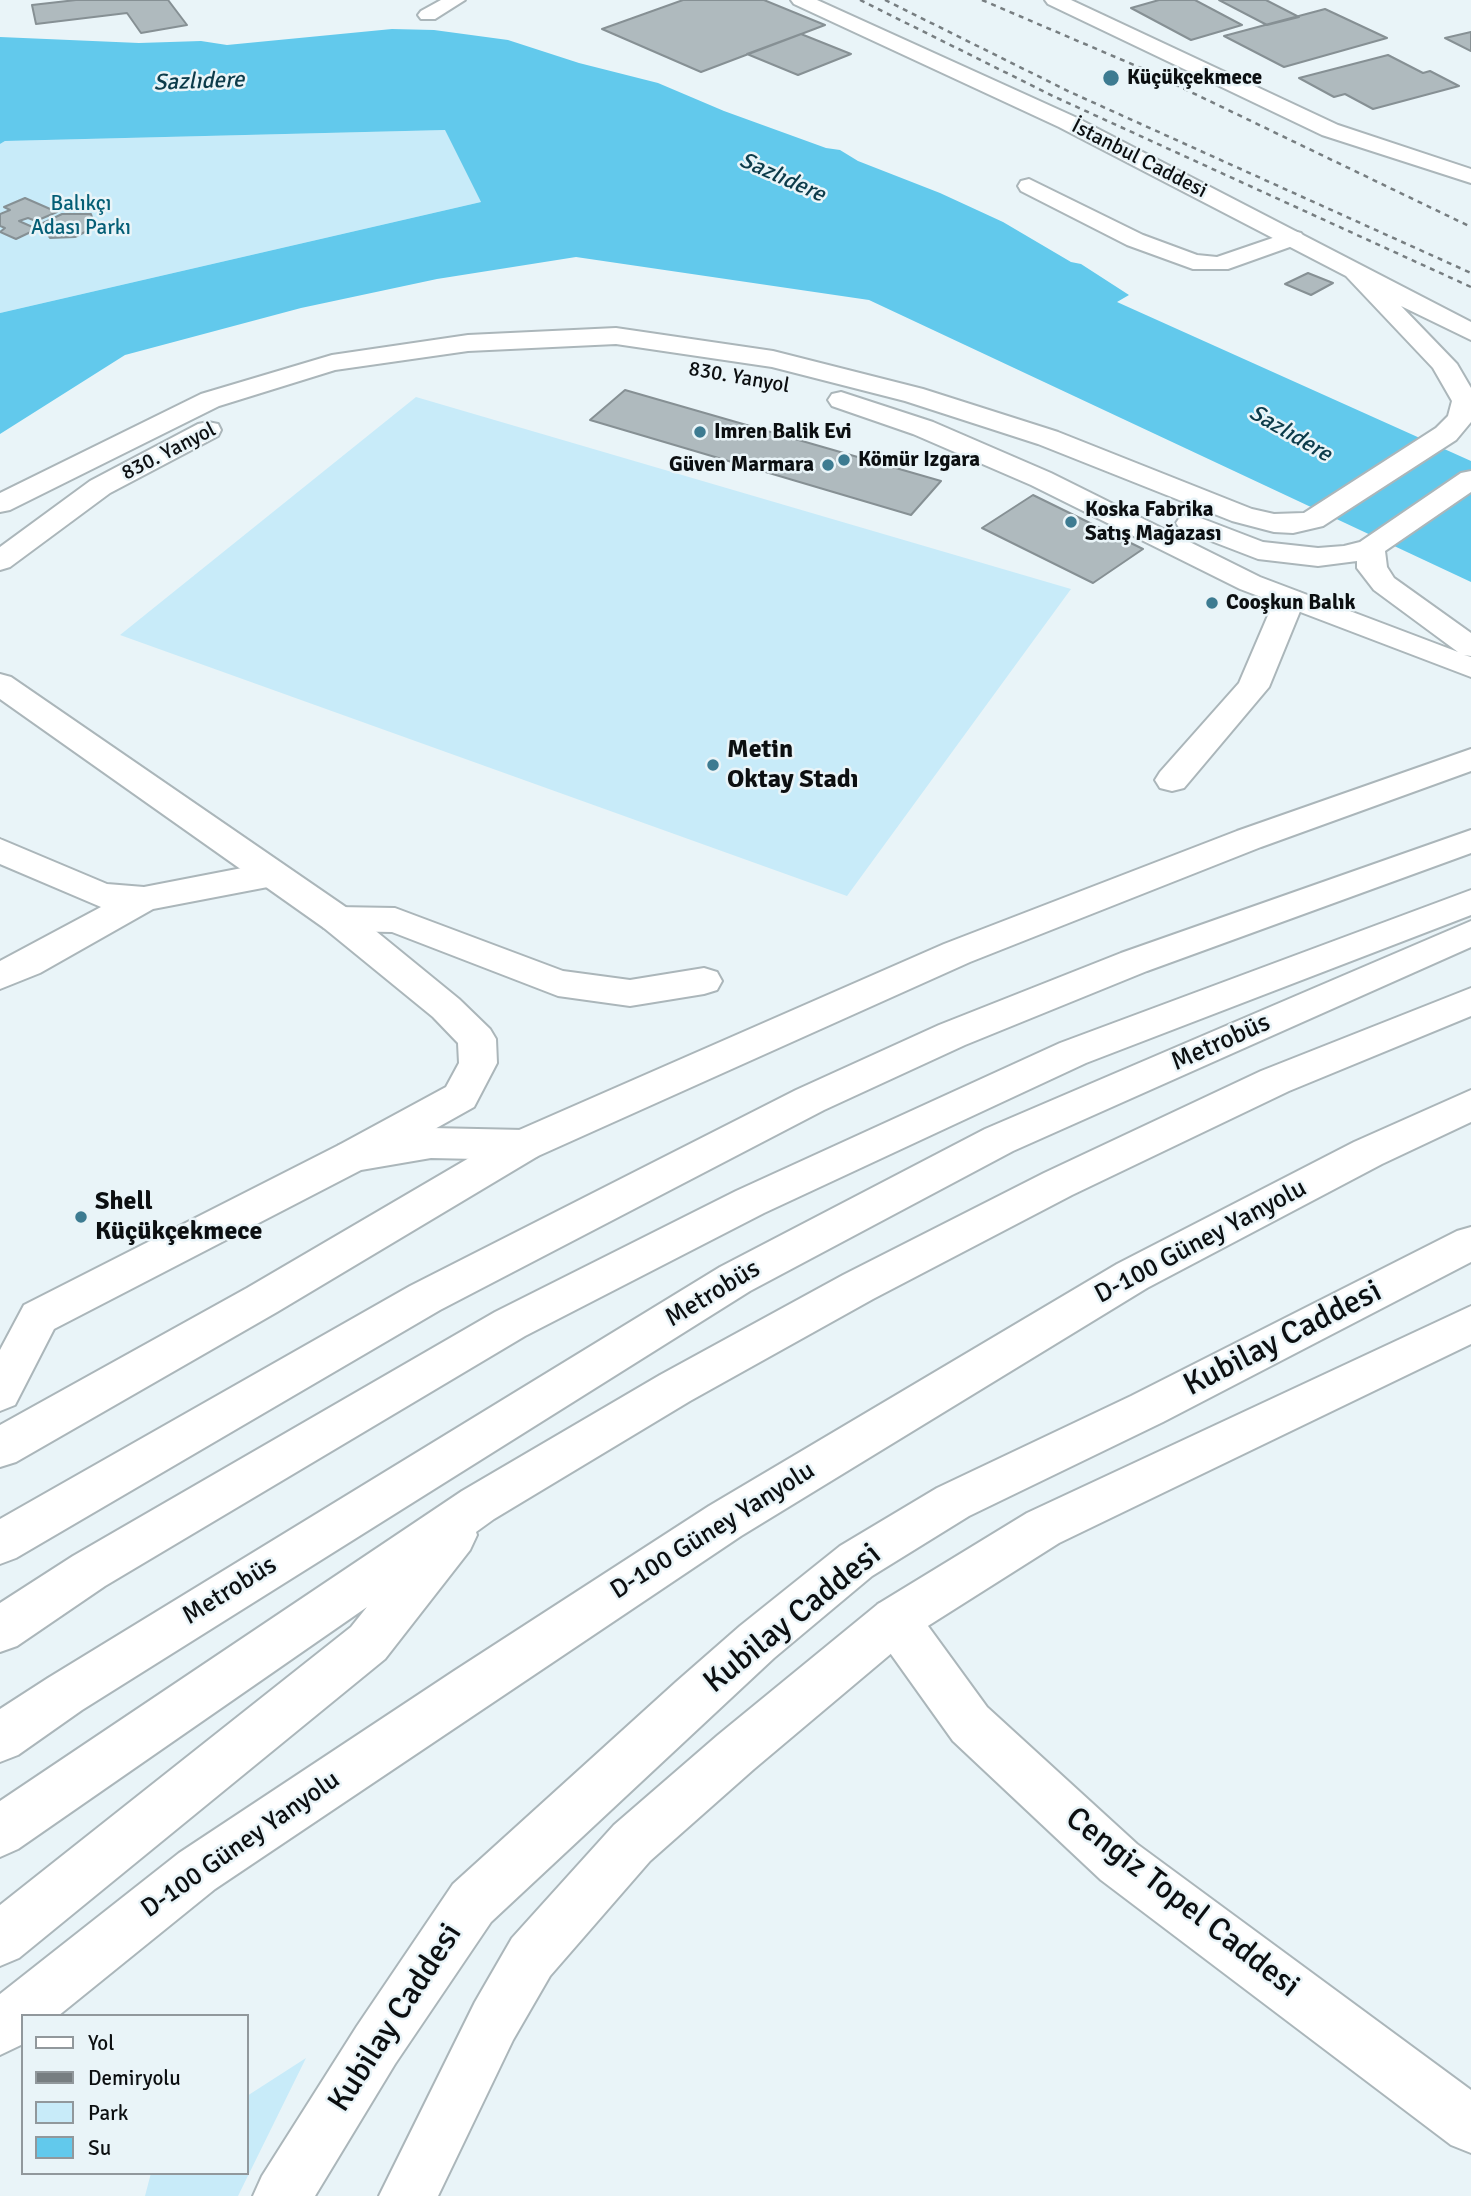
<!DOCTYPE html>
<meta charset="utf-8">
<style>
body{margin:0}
#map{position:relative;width:1471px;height:2196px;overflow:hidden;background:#e9f4f8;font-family:Signika,sans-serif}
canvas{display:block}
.legend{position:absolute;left:21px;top:2014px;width:228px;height:161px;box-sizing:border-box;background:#e9f4f8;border:2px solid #91989c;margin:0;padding:9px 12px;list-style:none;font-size:21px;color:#0c0f11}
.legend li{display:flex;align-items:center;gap:14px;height:35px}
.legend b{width:35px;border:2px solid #91989c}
</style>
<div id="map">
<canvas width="1471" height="2196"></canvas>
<ul class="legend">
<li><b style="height:9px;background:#fff"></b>Yol</li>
<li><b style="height:9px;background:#777e81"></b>Demiryolu</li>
<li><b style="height:19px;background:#c8ebf9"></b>Park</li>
<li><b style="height:19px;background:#62c9ec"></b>Su</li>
</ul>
</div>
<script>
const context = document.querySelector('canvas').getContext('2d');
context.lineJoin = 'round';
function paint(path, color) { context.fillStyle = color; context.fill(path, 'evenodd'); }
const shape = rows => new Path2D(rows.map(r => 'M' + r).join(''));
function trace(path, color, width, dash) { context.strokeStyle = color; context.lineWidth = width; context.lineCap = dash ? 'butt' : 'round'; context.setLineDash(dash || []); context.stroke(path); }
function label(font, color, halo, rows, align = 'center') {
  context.font = font + ' Signika,sans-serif'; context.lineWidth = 5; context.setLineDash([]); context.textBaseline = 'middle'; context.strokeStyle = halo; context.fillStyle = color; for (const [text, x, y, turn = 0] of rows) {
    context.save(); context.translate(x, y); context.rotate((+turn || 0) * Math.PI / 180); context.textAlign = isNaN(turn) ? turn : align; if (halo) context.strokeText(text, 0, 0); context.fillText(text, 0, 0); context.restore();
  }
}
paint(shape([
 [445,130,481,202,0,313,0,144,5,141],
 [416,397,1071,589,847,896,120,635],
 [306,2058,238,2196,145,2196,151,2173,247,2173,247,2096]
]), '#c8ebf9');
paint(shape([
 [392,29,434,30,508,40,579,63,658,83,724,111,826,148,840,150,858,161,940,193,1003,222,1071,262,1081,264,1129,295,1117,302,1471,461,1471,582,869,300,576,257,437,279,301,308,125,355,0,434,0,313,481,202,445,130,5,141,0,144,0,37,139,43,201,41,227,45]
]), '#62c9ec');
const building = shape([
 [76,0,168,0,187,25,141,33,127,13,36,24,32,5,76,0],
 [683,0,764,0,825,25,701,72,602,29,683,0],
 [1159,0,1195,0,1242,25,1191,40,1131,8,1159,0],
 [1219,0,1266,0,1299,17,1267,25,1219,0],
 [1325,9,1387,38,1284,67,1224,36,1325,9],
 [1471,32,1471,51,1445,38,1471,32],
 [801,34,851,54,798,75,747,54,801,34],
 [1388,55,1423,73,1430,71,1459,86,1373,109,1345,94,1334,97,1299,78,1388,55],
 [25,198,57,212,36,221,28,218,19,221,37,229,16,239,0,232,5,228,0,226,0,214,10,210,4,207,25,198],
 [62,214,91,214,95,227,75,237,50,238,41,224,62,214],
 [1308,273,1333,283,1311,295,1285,284,1308,273],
 [625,390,941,481,911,515,590,420,625,390],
 [1033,495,1143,549,1093,583,982,528,1033,495]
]);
paint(building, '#afbabe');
trace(building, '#869094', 2);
const minor = shape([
 [441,0,465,0,435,19,421,19,418,15,421,11,441,0],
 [1045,0,1071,0,1338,125,1471,169,1471,183,1322,135,1048,4,1045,0],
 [1029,179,1143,235,1197,255,1217,257,1293,231,1301,233,1305,238,1301,243,1228,269,1193,269,1127,245,1021,191,1018,186,1021,181,1029,179],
 [1290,590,1301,593,1305,599,1269,687,1184,788,1172,791,1160,788,1155,780,1160,772,1239,683,1275,599,1279,593,1290,590],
 [0,839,107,884,144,887,273,862,285,866,290,874,285,882,273,886,153,909,40,973,0,989,0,961,101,907,0,864,0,839],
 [1471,890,1471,915,1086,1063,764,1213,525,1336,105,1586,17,1646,0,1652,0,1603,73,1556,495,1312,736,1191,1060,1043,1471,890],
 [337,907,395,908,563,971,630,980,704,968,717,972,722,981,717,990,704,994,630,1006,558,996,392,932,337,931,324,928,319,919,324,910,337,907],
 [1471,921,1471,947,1013,1151,750,1291,82,1710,18,1755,0,1762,0,1709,48,1678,720,1267,985,1129,1471,921],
 [431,1128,524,1130,538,1134,544,1145,538,1156,524,1160,431,1158,361,1170,54,1329,15,1405,0,1411,0,1350,24,1305,339,1145,431,1128],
 [895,1598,912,1604,987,1707,1137,1844,1471,2090,1471,2153,1451,2145,1101,1880,953,1741,878,1636,871,1620,878,1604,895,1598]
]);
const major = shape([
 [791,0,817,0,1075,117,1471,322,1471,340,1401,306,1457,364,1471,388,1471,422,1456,440,1323,526,1293,533,1274,532,1232,521,1038,444,905,401,772,367,616,344,468,351,335,370,219,406,10,510,0,512,0,493,201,394,332,355,468,335,616,328,773,351,923,389,1058,432,1252,509,1274,514,1304,513,1436,428,1448,416,1452,401,1433,368,1346,276,1059,127,794,4,791,0],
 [841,392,933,422,1051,473,1260,577,1458,652,1374,590,1357,568,1357,561,1318,566,1258,559,1180,529,1176,523,1180,517,1190,514,1263,542,1318,548,1344,546,1360,542,1461,473,1471,471,1471,492,1385,551,1387,567,1394,578,1471,633,1471,656,1464,655,1471,657,1471,677,1240,589,1031,485,913,434,832,406,828,400,832,394,841,392],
 [208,422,218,424,221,430,218,436,110,493,10,567,0,570,0,547,90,481,198,424,208,422],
 [0,674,11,677,350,910,459,999,490,1029,496,1039,497,1063,474,1107,367,1167,353,1171,339,1167,333,1156,339,1145,446,1087,459,1063,458,1043,433,1017,324,928,0,699,0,674],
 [1471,749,1471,771,1261,847,970,962,538,1156,277,1312,16,1462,0,1467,0,1425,247,1288,510,1134,944,944,1237,831,1471,749],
 [1471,1090,1471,1122,1382,1164,1147,1288,741,1536,215,1889,58,2016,23,2016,23,2044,0,2055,0,1994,179,1853,454,1671,709,1506,1117,1264,1354,1142,1471,1090],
 [1471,1227,1471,1262,1163,1422,969,1516,872,1576,774,1658,491,1922,395,2064,315,2196,253,2196,262,2176,357,2026,453,1884,676,1682,740,1626,840,1546,937,1488,1131,1396,1457,1231,1471,1227],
 [1471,1306,1471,1344,1059,1543,912,1636,754,1769,650,1861,550,1976,513,2040,438,2196,379,2196,475,2002,512,1938,614,1825,718,1735,878,1604,1027,1513,1471,1306]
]);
const highway = shape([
 [1471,830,1471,853,1147,971,965,1045,824,1110,440,1310,16,1558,0,1564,0,1519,410,1286,796,1090,939,1025,1121,953,1471,830],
 [1471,988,1471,1016,1289,1091,1072,1195,873,1299,690,1401,494,1519,476,1532,477,1535,470,1550,385,1659,19,1958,0,1966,0,1905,351,1627,367,1607,18,1849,0,1857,0,1801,462,1491,660,1375,843,1275,1044,1173,1261,1071,1471,988]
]);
trace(minor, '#abb6ba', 4);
trace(major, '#abb6ba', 4);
trace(highway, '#abb6ba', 4);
paint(minor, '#fff');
paint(major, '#fff');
paint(highway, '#fff');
trace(shape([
 [860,0,1055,97,1471,287],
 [885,0,1070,92,1471,273],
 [982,0,1141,68,1471,227]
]), '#777e81', 2.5, [5, 5]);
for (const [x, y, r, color] of [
 [1111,78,9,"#3d7b91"],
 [700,432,7,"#3d7b91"],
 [844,460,7,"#3d7b91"],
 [828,465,7,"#3d7b91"],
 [1071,522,7,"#3d7b91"],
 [1212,603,7,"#3d7b91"],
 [713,765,7,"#3d7b91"],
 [81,1217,7,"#3d7b91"]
]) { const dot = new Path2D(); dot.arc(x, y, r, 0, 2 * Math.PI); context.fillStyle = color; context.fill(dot); trace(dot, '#e9f4f8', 2.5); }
label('bold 21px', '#0c0f11', '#e9f4f8', [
 ["Küçükçekmece",1127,78],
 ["Imren Balik Evi",714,432],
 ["Kömür Izgara",858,460],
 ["Güven Marmara",814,465,"right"],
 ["Koska Fabrika",1085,510],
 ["Satış Mağazası",1085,534],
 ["Cooşkun Balık",1226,603]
], 'left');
label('21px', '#0c0f11', '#e9f4f8', [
 ["İstanbul Caddesi",1139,159,27],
 ["830. Yanyol",739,378,10],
 ["830. Yanyol",169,452,-27]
]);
label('21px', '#045e76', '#e9f4f8', [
 ["Balıkçı",81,204],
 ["Adası Parkı",81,228]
]);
label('italic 23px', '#0c3b4a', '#e9f4f8', [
 ["Sazlıdere",199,82,-2],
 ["Sazlıdere",782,178,24],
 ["Sazlıdere",1290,434,30]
]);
label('bold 26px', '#0c0f11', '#e9f4f8', [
 ["Metin",727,750],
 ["Oktay Stadı",727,780],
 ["Shell",95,1202],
 ["Küçükçekmece",95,1232]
], 'left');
label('26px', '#0c0f11', '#e9f4f8', [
 ["Metrobüs",1221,1043,-24],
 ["D-100 Güney Yanyolu",1201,1242,-28],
 ["Metrobüs",713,1294,-31],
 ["D-100 Güney Yanyolu",713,1531,-32],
 ["Metrobüs",230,1591,-32],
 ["D-100 Güney Yanyolu",241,1845,-35]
]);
label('32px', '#0c0f11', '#e9f4f8', [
 ["Kubilay Caddesi",1283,1339,-27],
 ["Kubilay Caddesi",793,1619,-39],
 ["Cengiz Topel Caddesi",1182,1903,38],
 ["Kubilay Caddesi",396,2018,-57]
]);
</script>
